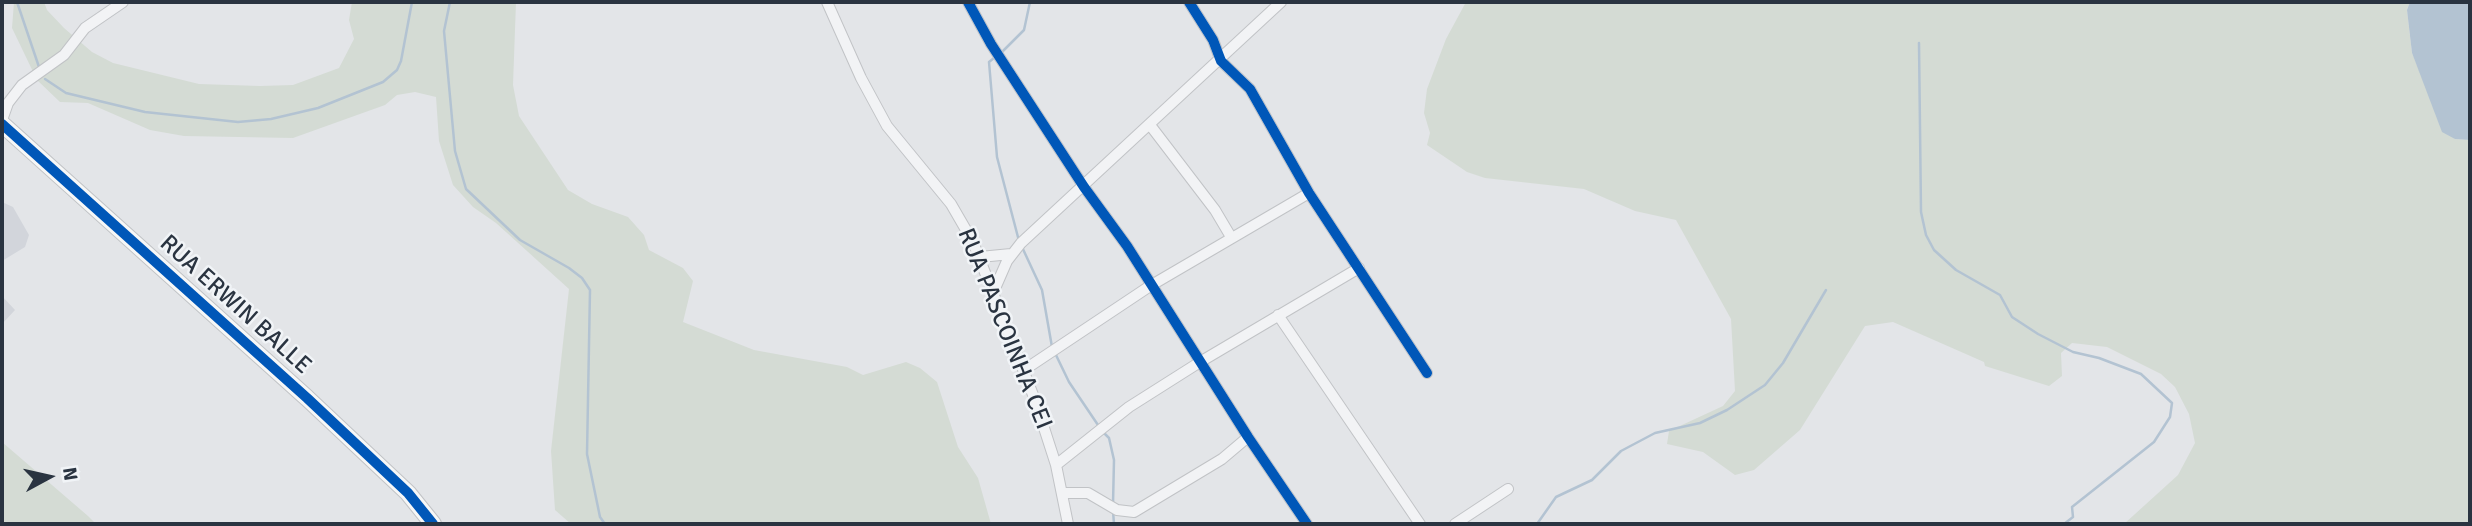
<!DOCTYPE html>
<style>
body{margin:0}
#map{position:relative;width:2472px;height:526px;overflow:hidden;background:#e3e5e8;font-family:Signika,sans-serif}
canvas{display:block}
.frame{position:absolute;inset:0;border:4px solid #2a3441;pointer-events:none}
.north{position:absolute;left:14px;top:442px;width:70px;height:70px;-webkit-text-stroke:5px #f1f4f7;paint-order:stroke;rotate:82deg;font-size:19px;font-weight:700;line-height:28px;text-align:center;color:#2a3441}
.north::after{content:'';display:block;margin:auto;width:24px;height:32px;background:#2a3441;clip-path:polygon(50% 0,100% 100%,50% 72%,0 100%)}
</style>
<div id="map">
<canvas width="2472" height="526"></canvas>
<div class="frame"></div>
<div class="north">N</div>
</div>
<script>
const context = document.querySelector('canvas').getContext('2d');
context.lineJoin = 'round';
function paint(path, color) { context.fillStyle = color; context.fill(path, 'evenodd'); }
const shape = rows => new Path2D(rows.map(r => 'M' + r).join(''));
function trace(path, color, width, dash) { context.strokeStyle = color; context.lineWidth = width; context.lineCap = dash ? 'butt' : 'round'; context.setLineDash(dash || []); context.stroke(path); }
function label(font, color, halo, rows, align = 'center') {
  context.font = font + ' Signika,sans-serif'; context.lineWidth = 5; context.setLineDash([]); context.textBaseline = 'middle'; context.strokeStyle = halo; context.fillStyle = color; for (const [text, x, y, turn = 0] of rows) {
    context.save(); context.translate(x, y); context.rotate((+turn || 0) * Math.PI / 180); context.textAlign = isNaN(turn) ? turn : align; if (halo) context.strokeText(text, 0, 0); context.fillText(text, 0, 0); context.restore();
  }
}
paint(shape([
 [2,202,13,207,29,235,25,247,2,261],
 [2,296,15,310,2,324]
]), '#d2d5db');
paint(shape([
 [14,2,44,2,47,10,64,28,92,52,113,63,199,84,260,86,293,85,339,68,354,39,349,20,352,2,516,2,513,85,519,116,568,190,592,204,628,217,644,235,649,250,683,268,693,281,683,322,754,350,847,367,863,375,906,362,920,368,937,382,958,447,978,478,991,524,571,524,555,510,551,451,569,289,496,223,473,207,453,185,439,141,436,97,415,92,397,95,385,105,293,138,184,136,150,130,88,103,60,102,37,80,12,28],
 [1466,2,2410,2,2407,10,2412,53,2427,89,2455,139,2470,140,2470,524,2124,524,2178,475,2195,443,2189,414,2175,387,2161,374,2107,347,2072,343,2061,353,2062,376,2049,386,1985,366,1984,362,1893,322,1865,326,1800,430,1754,470,1735,475,1703,452,1667,444,1669,431,1723,406,1735,391,1731,319,1676,220,1635,211,1584,189,1485,178,1467,172,1427,145,1430,133,1424,113,1427,89,1446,39],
 [2,442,88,516,96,524,2,524]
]), '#d4dbd4');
paint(shape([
 [2410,2,2470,2,2470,140,2455,139,2442,132,2412,53,2407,10]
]), '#b3c3d2');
trace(shape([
 [17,2,39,67],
 [450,2,444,31,455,151,466,189,520,240,569,268,582,278,590,290,587,454,600,517,605,524],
 [1919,43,1921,212,1926,235,1934,250,1956,270,2000,295,2012,317,2038,334,2073,352,2099,358,2141,374,2172,403,2170,417,2154,442,2072,507,2073,517,2064,524],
 [1000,54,1024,30,1030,2],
 [994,58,989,62,997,157,1019,241],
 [45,79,66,93,145,112,238,122,271,119,318,108,383,82,397,70,401,61,412,2],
 [1022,247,1042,290,1052,347],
 [1055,353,1069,382,1100,428],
 [1104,433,1109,438,1114,460,1113,504],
 [1113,511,1114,524],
 [1537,524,1556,497,1592,480,1621,451,1655,433,1700,423,1727,410,1765,385,1783,363,1826,290]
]), '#b3c3d2', 2.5);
const street = shape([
 [827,2,861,78,887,126,951,204,973,242,1035,400,1056,465,1068,524],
 [968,2,991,44,1084,187,1127,246,1248,437,1307,524],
 [1189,2,1213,40,1221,61,1250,89,1309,193,1427,373],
 [2,120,8,103,22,85,64,55,85,28,123,2],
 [1150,125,1215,210,1231,237],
 [980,257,1011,254],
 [993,293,1007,261,1021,243,1281,2],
 [1278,315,1420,524],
 [1024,370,1150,286,1309,193],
 [1056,465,1129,407,1200,362,1359,268],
 [1062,493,1088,493,1117,510,1134,512,1222,459,1248,437],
 [1455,524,1508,489]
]);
const secondary = shape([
 [2,124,307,398,408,493,433,524]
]);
trace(street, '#c1c3c6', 12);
trace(secondary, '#c1c3c6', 18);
trace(street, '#f2f3f5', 10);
trace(secondary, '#f6f7f7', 16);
trace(shape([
 [968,2,991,44,1084,187,1127,246,1248,437,1307,524],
 [1189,2,1213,40,1221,61,1250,89,1309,193,1427,373],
 [2,124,307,398,408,493,433,524]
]), '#0057b8', 10);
label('24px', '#2a3441', '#f1f4f7', [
 ["RUA ERWIN BALLE",235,305,42],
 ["RUA PASCOINHA CEI",1004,329,68]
]);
</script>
